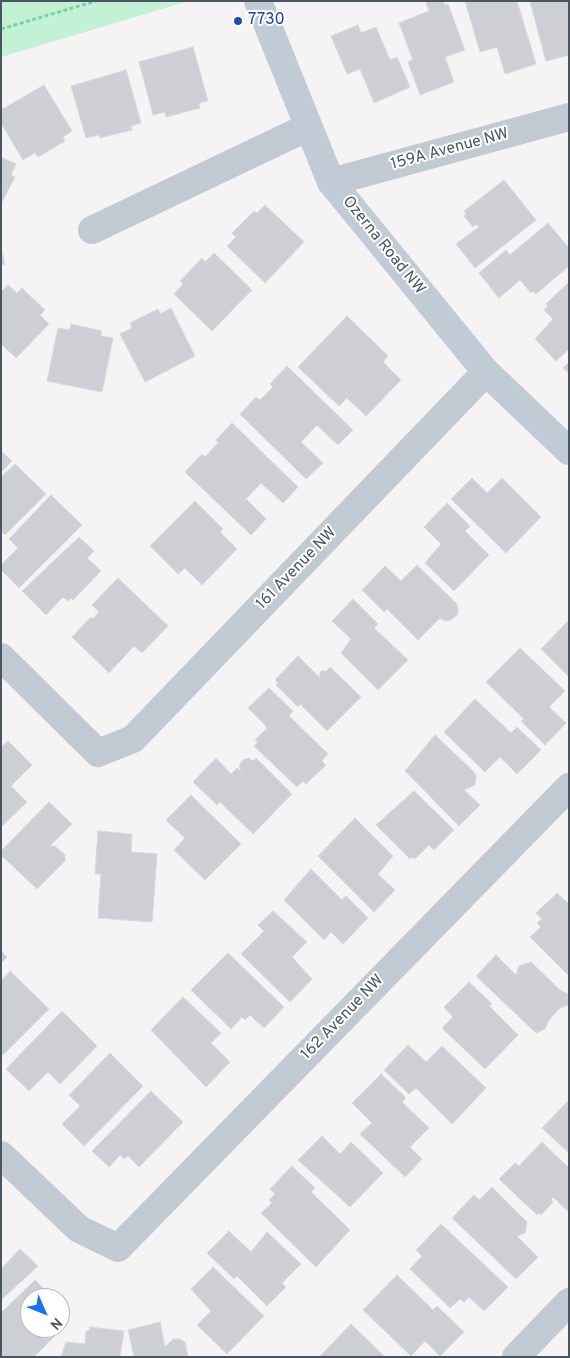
<!DOCTYPE html>
<style>
body{margin:0}
#map{position:relative;width:570px;height:1358px;overflow:hidden;background:#f5f3f3;font-family:Overpass,sans-serif}
canvas{display:block}
.frame{position:absolute;inset:0;border:2px solid #4a5661;pointer-events:none}
.north{position:absolute;left:20px;top:1288px;width:50px;height:50px;box-sizing:border-box;background:#fff;border:1px solid #b7bbc0;border-radius:50%;rotate:134deg;font-size:14px;font-weight:700;line-height:20px;text-align:center;color:#4a5661}
.north::after{content:'';display:block;margin:auto;width:18px;height:22px;background:#1a73e8;clip-path:polygon(50% 0,100% 100%,50% 72%,0 100%)}
</style>
<div id="map">
<canvas width="570" height="1358"></canvas>
<div class="frame"></div>
<div class="north">N</div>
</div>
<script>
const context = document.querySelector('canvas').getContext('2d');
context.lineJoin = 'round';
function paint(path, color) { context.fillStyle = color; context.fill(path, 'evenodd'); }
const shape = rows => new Path2D(rows.map(r => 'M' + r).join(''));
function trace(path, color, width, dash) { context.strokeStyle = color; context.lineWidth = width; context.lineCap = dash ? 'butt' : 'round'; context.setLineDash(dash || []); context.stroke(path); }
function label(font, color, halo, rows, align = 'center') {
  context.font = font + ' Overpass,sans-serif'; context.lineWidth = 4; context.setLineDash([]); context.textBaseline = 'middle'; context.strokeStyle = halo; context.fillStyle = color; for (const [text, x, y, turn = 0] of rows) {
    context.save(); context.translate(x, y); context.rotate((+turn || 0) * Math.PI / 180); context.textAlign = isNaN(turn) ? turn : align; if (halo) context.strokeText(text, 0, 0); context.fillText(text, 0, 0); context.restore();
  }
}
paint(shape([
 [1,1,189,1,1,57]
]), '#c3f1d5');
const building = shape([
 [426,1,443,1,445,5,448,4,465,50,445,57,454,82,420,95,408,62,413,60,399,23,429,11,426,1],
 [465,1,517,1,536,64,505,74,497,47,480,52,465,1],
 [530,1,569,1,569,55,546,61,530,1],
 [358,25,361,33,376,27,390,60,397,57,410,87,374,103,360,69,347,74,331,36,358,25],
 [193,47,208,101,199,103,200,108,166,117,165,112,153,115,139,62,193,47],
 [126,70,141,123,131,126,132,130,100,138,99,135,86,138,71,86,126,70],
 [44,85,72,131,63,137,65,141,38,157,35,153,23,160,1,123,1,110,44,85],
 [1,157,16,164,11,175,15,177,1,204,1,157],
 [504,180,536,220,475,268,456,244,479,227,477,224,473,227,464,216,466,214,464,211,504,180],
 [265,205,304,242,265,283,227,246,236,237,232,233,254,211,257,213,265,205],
 [548,223,569,248,569,266,536,294,533,291,531,293,520,280,499,298,479,273,506,250,510,255,548,223],
 [1,249,5,264,1,265,1,249],
 [214,253,252,290,212,331,174,294,183,284,180,281,202,258,205,262,214,253],
 [569,282,569,349,556,361,535,339,553,319,544,310,548,306,546,304,569,282],
 [8,285,17,293,22,288,45,310,40,315,49,324,16,358,1,344,1,292,8,285],
 [171,308,195,356,145,382,120,334,132,328,130,323,158,309,160,314,171,308],
 [347,316,388,356,383,362,401,380,366,416,347,398,339,406,298,367,347,316],
 [71,324,102,331,101,336,113,338,102,392,47,381,58,328,70,330,71,324],
 [569,362,569,373,563,368,569,362],
 [287,366,353,430,338,445,317,425,301,442,323,463,306,479,240,414,256,397,260,400,273,387,270,384,287,366],
 [232,423,298,487,283,503,261,483,246,499,266,519,251,535,185,472,202,454,205,457,218,443,216,440,232,423],
 [1,451,12,461,1,472,1,451],
 [15,464,46,494,5,535,1,531,1,477,15,464],
 [472,478,487,493,502,478,541,517,506,553,451,499,472,478],
 [51,495,82,525,19,588,1,570,1,565,18,548,9,539,51,495],
 [195,501,223,529,220,532,237,549,202,585,185,568,178,574,150,546,195,501],
 [447,503,470,526,465,531,489,555,454,591,425,563,441,544,424,527,447,503],
 [79,537,94,551,87,558,101,571,73,600,71,598,68,601,63,597,46,615,22,591,79,537],
 [417,565,457,604,458,610,457,615,451,620,445,621,440,618,418,640,387,609,384,612,362,590,385,566,401,581,417,565],
 [118,578,168,626,142,653,134,646,109,673,72,637,91,617,93,619,99,612,92,605,118,578],
 [353,599,378,624,374,628,408,660,378,690,341,653,351,639,332,621,353,599],
 [569,620,569,677,541,649,569,620],
 [520,648,565,691,549,707,566,723,545,745,521,721,524,719,486,682,520,648],
 [298,656,319,677,321,671,326,671,330,667,361,697,327,731,300,704,298,707,276,685,278,683,275,680,298,656],
 [269,688,293,711,289,716,328,754,322,761,326,765,306,784,303,781,297,787,254,746,258,742,255,740,265,730,267,731,266,726,248,708,269,688],
 [475,699,511,733,517,727,541,750,517,774,500,757,485,772,444,732,475,699],
 [435,735,474,772,476,776,475,785,464,790,480,805,459,826,405,771,435,735],
 [8,741,32,765,11,786,27,802,1,827,1,747,8,741],
 [216,758,231,774,237,768,241,772,239,766,243,760,249,758,253,761,256,758,292,794,253,834,220,802,217,805,193,782,216,758],
 [414,791,454,830,434,850,429,845,415,859,412,857,410,859,376,825,414,791],
 [191,795,241,844,205,880,174,850,185,838,166,820,191,795],
 [49,802,72,824,50,846,55,846,65,855,65,861,37,889,1,855,1,851,49,802],
 [355,818,393,856,378,874,395,890,374,912,318,856,355,818],
 [98,831,132,834,131,852,157,854,152,922,98,918,101,874,95,874,98,831],
 [311,869,342,900,346,896,368,918,343,944,331,932,324,940,284,900,311,869],
 [557,893,569,904,569,976,530,937,541,927,537,923,542,919,536,913,557,893],
 [273,911,307,942,292,957,312,979,290,1002,241,954,264,931,258,925,273,911],
 [1,951,7,957,1,963,1,951],
 [228,953,284,1007,264,1028,250,1015,245,1020,242,1017,231,1029,191,990,228,953],
 [496,955,516,975,519,966,531,962,560,990,568,994,568,1005,560,1008,549,1020,545,1029,536,1033,476,976,496,955],
 [10,971,49,1009,1,1057,1,981,10,971],
 [469,982,492,1004,489,1006,518,1035,485,1069,442,1028,453,1017,444,1007,469,982],
 [183,997,221,1033,211,1043,230,1062,206,1087,151,1030,183,997],
 [62,1011,97,1046,60,1084,48,1072,29,1091,6,1069,62,1011],
 [408,1045,426,1062,442,1046,486,1088,452,1124,416,1088,409,1094,384,1070,408,1045],
 [110,1053,143,1086,84,1146,62,1124,80,1106,69,1095,110,1053],
 [381,1074,406,1098,402,1102,429,1128,410,1147,422,1159,405,1177,360,1134,372,1123,352,1103,381,1074],
 [151,1091,183,1122,139,1167,128,1156,124,1159,120,1155,109,1167,92,1151,151,1091],
 [569,1100,569,1153,542,1128,569,1100],
 [322,1136,340,1154,351,1142,383,1173,350,1207,298,1160,322,1136],
 [542,1142,569,1168,569,1212,553,1197,551,1199,553,1202,541,1215,539,1213,537,1215,499,1179,515,1163,519,1166,542,1142],
 [292,1166,315,1188,311,1192,350,1230,316,1267,261,1213,272,1203,269,1200,275,1194,270,1189,292,1166],
 [492,1187,527,1222,525,1233,517,1236,538,1257,516,1279,452,1218,474,1195,479,1200,492,1187],
 [441,1224,508,1287,484,1311,469,1297,464,1302,460,1299,450,1308,410,1269,422,1256,416,1250,441,1224],
 [229,1231,251,1252,267,1232,301,1264,282,1283,286,1287,267,1306,237,1276,234,1279,207,1253,229,1231],
 [20,1249,38,1266,1,1300,1,1269,20,1249],
 [213,1267,264,1316,227,1354,197,1325,211,1311,191,1289,213,1267],
 [397,1275,433,1310,437,1306,464,1332,440,1356,425,1341,411,1356,363,1310,397,1275],
 [35,1280,53,1298,30,1298,30,1328,47,1328,55,1336,34,1357,1,1357,1,1313,35,1280],
 [160,1322,165,1347,173,1339,180,1339,185,1342,188,1357,134,1357,128,1330,160,1322],
 [351,1324,385,1357,319,1357,351,1324],
 [90,1327,124,1331,120,1357,61,1357,66,1342,85,1344,86,1331,89,1331,90,1327]
]);
paint(building, '#cdcfd5');
trace(building, '#d7d9de', 1);
trace(shape([
 [1,29,96,1]
]), '#7ad0a6', 3, [4, 2.5]);
trace(shape([
 [331,182,569,117],
 [92,230,308,127],
 [1,657,98,753,133,739,486,372],
 [1,1155,79,1229,118,1248,569,787],
 [516,1357,569,1302]
]), '#c1cad2', 28);
trace(shape([
 [258,1,331,182,486,372,569,451]
]), '#c1cbd6', 28);
for (const [x, y, r, color] of [
 [238,21,5,"#1a4fb4"]
]) { const dot = new Path2D(); dot.arc(x, y, r, 0, 2 * Math.PI); context.fillStyle = color; context.fill(dot); trace(dot, '#fff', 2); }
label('16px', '#164399', '#fff', [
 ["7730",248,21]
], 'left');
label('16px', '#4a5661', '#fff', [
 ["159A Avenue NW",450,150,-15],
 ["Ozerna Road NW",383,246,51],
 ["161 Avenue NW",297,569,-46],
 ["162 Avenue NW",343,1018,-46]
]);
</script>
